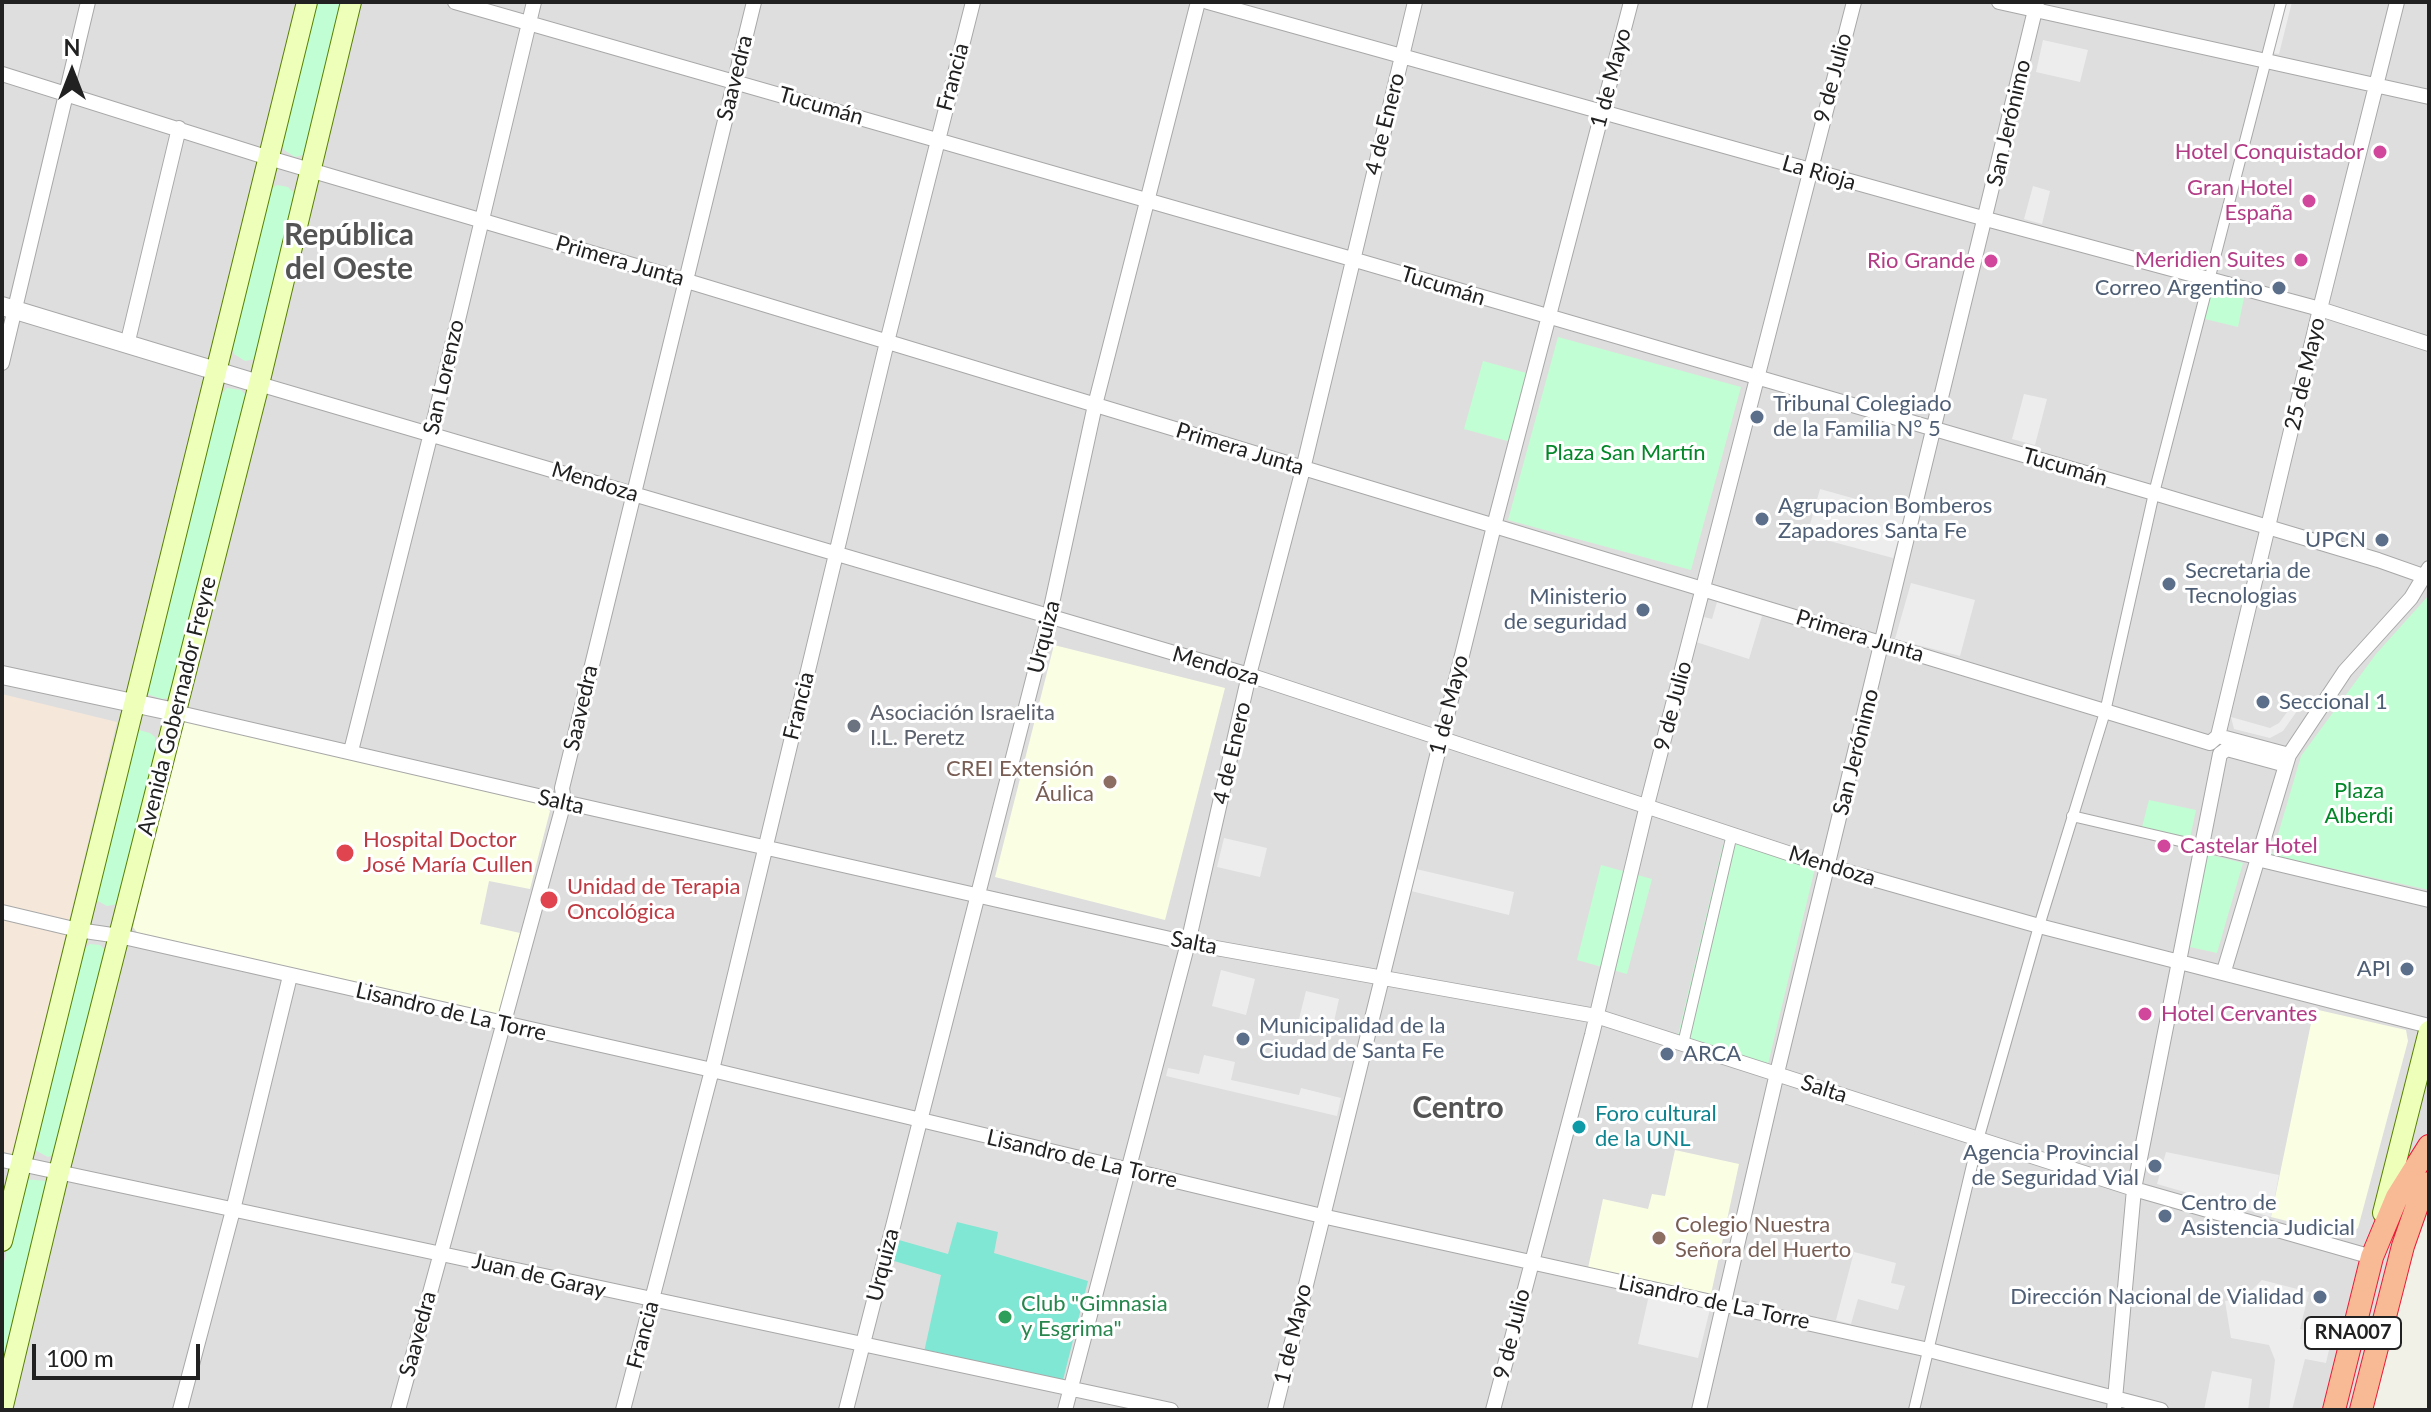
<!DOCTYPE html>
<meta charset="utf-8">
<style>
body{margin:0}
#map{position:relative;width:2431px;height:1412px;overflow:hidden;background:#f2f1e7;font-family:Lato,sans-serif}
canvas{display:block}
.frame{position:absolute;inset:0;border:4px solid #212121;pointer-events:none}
.north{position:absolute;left:32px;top:32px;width:80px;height:80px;-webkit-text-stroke:6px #fff;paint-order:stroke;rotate:0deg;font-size:22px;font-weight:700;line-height:32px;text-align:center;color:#212121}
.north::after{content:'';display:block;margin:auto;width:28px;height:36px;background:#212121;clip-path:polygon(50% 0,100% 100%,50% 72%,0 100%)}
.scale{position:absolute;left:32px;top:1344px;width:168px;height:36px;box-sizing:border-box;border:4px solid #212121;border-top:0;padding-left:10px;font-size:24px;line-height:28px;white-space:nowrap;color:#212121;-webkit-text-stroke:6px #fff;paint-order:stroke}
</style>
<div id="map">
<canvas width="2431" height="1412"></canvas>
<div class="frame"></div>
<div class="north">N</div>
<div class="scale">100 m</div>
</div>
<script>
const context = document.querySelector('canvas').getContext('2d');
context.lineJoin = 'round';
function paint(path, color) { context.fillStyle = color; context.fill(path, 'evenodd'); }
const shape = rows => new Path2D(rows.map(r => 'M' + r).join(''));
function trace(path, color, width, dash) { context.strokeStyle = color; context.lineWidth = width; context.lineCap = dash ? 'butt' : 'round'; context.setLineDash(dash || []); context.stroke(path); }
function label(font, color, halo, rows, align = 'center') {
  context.font = font + ' Lato,sans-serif'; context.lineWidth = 6; context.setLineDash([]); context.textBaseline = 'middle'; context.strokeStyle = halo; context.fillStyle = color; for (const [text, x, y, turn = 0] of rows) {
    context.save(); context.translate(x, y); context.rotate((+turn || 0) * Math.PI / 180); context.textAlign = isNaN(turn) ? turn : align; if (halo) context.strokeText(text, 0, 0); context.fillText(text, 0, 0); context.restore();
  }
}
paint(shape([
 [2,2,2429,2,2429,1183,2361,1410,2,1410]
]), '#dfdede');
paint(shape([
 [1054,645,1225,688,1165,920,995,877],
 [186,721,545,805,550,811,530,889,489,881,480,924,520,933,500,1011,491,1016,139,935,133,927,180,725],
 [2314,1009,2406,1030,2408,1041,2358,1228,2347,1236,2271,1217],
 [1675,1150,1739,1164,1711,1294,1588,1268,1603,1199,1648,1209,1652,1194,1665,1196]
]), '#faffe4');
paint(shape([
 [2,694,117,722,13,1154,2,1152]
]), '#f5e7da');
paint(shape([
 [315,2,343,2,307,154,295,157,284,150,283,144],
 [277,185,288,187,293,192,293,203,256,359,245,361,234,354,233,348,267,196,271,189],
 [2213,285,2245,293,2238,327,2205,319],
 [1558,337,1741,387,1691,570,1508,520],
 [1483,361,1530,374,1511,442,1464,429],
 [227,388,241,390,246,395,173,692,169,698,162,699,147,694,218,398],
 [2429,595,2429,890,2272,855,2301,756,2376,654],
 [139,730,150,733,155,737,156,748,119,904,107,906,96,900,95,893,133,734],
 [2149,800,2196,810,2190,838,2142,827],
 [1724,840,1815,868,1768,1064,1678,1035],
 [2207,854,2243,863,2217,953,2190,947],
 [1601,865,1652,879,1627,974,1577,960],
 [90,944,100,945,108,953,58,1153,48,1157,33,1149,83,950],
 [23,1179,47,1181,2,1371,2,1271]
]), '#c2fed3');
paint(shape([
 [957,1222,998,1232,994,1253,1088,1281,1063,1380,924,1352,941,1275,894,1261,899,1240,948,1254]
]), '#80e7d4');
paint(shape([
 [2286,2,2292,2,2279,54,2273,53],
 [2043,40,2088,50,2080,82,2036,72],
 [2033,186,2050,191,2042,224,2024,219],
 [2024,394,2047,399,2035,445,2012,439],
 [1820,489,1906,513,1893,558,1807,535],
 [1911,583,1975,600,1960,656,1895,639],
 [1717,602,1762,616,1749,659,1696,642,1704,617,1712,619],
 [2293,704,2302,704,2283,731,2270,738,2234,729,2231,717,2270,728,2279,723],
 [1224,838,1267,848,1260,877,1217,867],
 [1416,869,1514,892,1509,915,1411,891],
 [1221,970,1255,979,1246,1015,1212,1006],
 [1306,991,1339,999,1331,1035,1297,1027],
 [1204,1055,1235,1062,1231,1080,1299,1095,1301,1088,1341,1098,1337,1116,1166,1076,1168,1068,1199,1074],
 [2166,1152,2279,1175,2271,1217,2157,1184],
 [1854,1252,1896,1263,1891,1283,1905,1286,1898,1310,1858,1299,1851,1324,1836,1320],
 [2262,1280,2309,1292,2300,1329,2332,1337,2326,1363,2305,1359,2292,1410,2269,1410,2275,1360,2269,1345,2231,1338,2225,1301,2244,1298],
 [1649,1295,1710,1309,1698,1358,1638,1344],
 [2212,1371,2252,1379,2248,1410,2204,1410]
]), '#ededed');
const pedestrian = shape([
 [2072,816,2257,859],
 [1683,1044,1732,834],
 [1914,1410,1978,1140,2039,926,2105,712,2154,493,2281,2]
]);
const minor = shape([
 [455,2,1352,259,2154,493,2378,560,2429,578],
 [1208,2,1986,219,2320,309,2429,344],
 [1999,2,2429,97],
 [2,74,269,158,687,281,2210,743,2218,736,2320,309,2397,2],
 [127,345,179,128],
 [2,363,88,2],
 [259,384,1249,675,1827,866,2039,926,2429,1026],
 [175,712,564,802,1188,943,1596,1016,2134,1189,2372,1257],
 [2218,736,2289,755],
 [351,751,431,433,534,2],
 [2257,859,2429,900],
 [2,912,78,930,119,936,712,1070,1322,1216,1929,1350,2161,1410],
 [2224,971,2289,755,2345,671,2411,598,2429,568],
 [2,1160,1171,1410],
 [180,1410,233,1210,290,976],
 [398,1410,564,802,562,788,754,2],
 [623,1410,712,1070,887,342,973,2],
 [846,1410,1049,617,1095,405,1198,2],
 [1065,1410,1188,943,1249,675,1303,469,1415,2],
 [1275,1410,1494,526,1631,2],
 [1493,1410,1592,1035,1647,805,1854,2],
 [1699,1410,1777,1073,2037,2],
 [2114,1410,2134,1189,2220,754,2227,749,2286,765]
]);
const tertiary = shape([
 [2,306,259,384],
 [2,675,175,712]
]);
const secondary = shape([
 [2383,1213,2429,1031],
 [2,1241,307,2],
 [2,1410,59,1172,259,384,351,2]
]);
const trunk = shape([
 [2334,1410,2372,1257,2397,1197,2429,1146],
 [2361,1410,2403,1246,2418,1203,2429,1183]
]);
trace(pedestrian, '#a8a8a8', 12);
trace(minor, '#a8a8a8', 16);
trace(tertiary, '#a8a8a8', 20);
trace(secondary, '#598100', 22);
trace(trunk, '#eb1a38', 24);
trace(pedestrian, '#fff', 10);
trace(minor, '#fff', 14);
trace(tertiary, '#fff', 18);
trace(secondary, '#edffb9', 20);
trace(trunk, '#f7ba95', 22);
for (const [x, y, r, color] of [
 [2380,152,8,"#d1479c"],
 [2309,201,8,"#d1479c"],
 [2301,260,8,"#d1479c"],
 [1991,261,8,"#d1479c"],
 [2279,288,8,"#5c6f8a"],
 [1757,417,8,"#5c6f8a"],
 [1762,519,8,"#5c6f8a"],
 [2382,540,8,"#5c6f8a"],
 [2169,584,8,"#5c6f8a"],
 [1643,610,8,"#5c6f8a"],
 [2263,702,8,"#5c6f8a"],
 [854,726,8,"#6b7280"],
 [1110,782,8,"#8d6e63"],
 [2164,846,8,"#d1479c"],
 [345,853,10,"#e0444e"],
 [549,900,10,"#e0444e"],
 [2407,969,8,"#5c6f8a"],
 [2145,1014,8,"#d1479c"],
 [1243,1039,8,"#5c6f8a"],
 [1667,1054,8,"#5c6f8a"],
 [1579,1127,8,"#0f9aa8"],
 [2155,1166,8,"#5c6f8a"],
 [2165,1216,8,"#5c6f8a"],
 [1659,1238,8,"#8d6e63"],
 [2320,1297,8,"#5c6f8a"],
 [1005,1317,8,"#2e9e5b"]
]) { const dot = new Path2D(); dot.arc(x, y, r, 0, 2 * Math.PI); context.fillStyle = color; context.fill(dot); trace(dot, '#fff', 3); }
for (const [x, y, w] of [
 [2353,1333,96]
]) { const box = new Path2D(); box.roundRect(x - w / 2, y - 16, w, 32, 6); context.fillStyle = '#fff'; context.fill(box); trace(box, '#212121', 2); }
label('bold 20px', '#212121', null, [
 ["RNA007",2353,1333]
]);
label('22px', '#212121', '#fff', [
 ["Francia",953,77,-75],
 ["Saavedra",735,78,-76],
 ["1 de Mayo",1611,78,-75],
 ["9 de Julio",1833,78,-75],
 ["Tucumán",821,106,16],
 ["San Jerónimo",2009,123,-77],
 ["4 de Enero",1385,124,-76],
 ["La Rioja",1819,173,16],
 ["Primera Junta",620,261,16],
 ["Tucumán",1443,286,17],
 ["25 de Mayo",2305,374,-77],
 ["San Lorenzo",444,377,-77],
 ["Primera Junta",1240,449,17],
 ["Tucumán",2065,467,16],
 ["Mendoza",595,482,17],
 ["Primera Junta",1860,636,17],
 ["Urquiza",1044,637,-76],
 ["Mendoza",1216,666,16],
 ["1 de Mayo",1449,705,-76],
 ["Avenida Gobernador Freyre",177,706,-76],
 ["Francia",799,706,-76],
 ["9 de Julio",1673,706,-75],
 ["Saavedra",581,708,-77],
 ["San Jerónimo",1856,752,-76],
 ["4 de Enero",1232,753,-77],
 ["Salta",561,802,13],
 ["Mendoza",1832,866,17],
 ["Salta",1194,943,11],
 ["Lisandro de La Torre",451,1012,13],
 ["Salta",1824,1089,18],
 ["Lisandro de La Torre",1082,1159,13],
 ["Urquiza",883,1265,-76],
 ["Juan de Garay",539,1276,13],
 ["Lisandro de La Torre",1714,1302,12],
 ["Saavedra",418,1334,-75],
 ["1 de Mayo",1293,1334,-77],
 ["9 de Julio",1512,1334,-76],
 ["Francia",643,1335,-75]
]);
label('22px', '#b23c85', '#fff', [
 ["Hotel Conquistador",2364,152],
 ["Gran Hotel",2293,188],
 ["España",2293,213],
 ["Meridien Suites",2285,260],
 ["Rio Grande",1975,261],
 ["Castelar Hotel",2180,846,"left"],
 ["Hotel Cervantes",2161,1014,"left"]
], 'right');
label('22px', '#4e5e75', '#fff', [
 ["Correo Argentino",2263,288,"right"],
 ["Tribunal Colegiado",1773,404],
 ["de la Familia N° 5",1773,429],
 ["Agrupacion Bomberos",1778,506],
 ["Zapadores Santa Fe",1778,531],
 ["UPCN",2366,540,"right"],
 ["Secretaria de",2185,571],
 ["Tecnologias",2185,596],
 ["Ministerio",1627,597,"right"],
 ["de seguridad",1627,622,"right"],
 ["Seccional 1",2279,702],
 ["API",2391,969,"right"],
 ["Municipalidad de la",1259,1026],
 ["Ciudad de Santa Fe",1259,1051],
 ["ARCA",1683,1054],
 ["Agencia Provincial",2139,1153,"right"],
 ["de Seguridad Vial",2139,1178,"right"],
 ["Centro de",2181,1203],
 ["Asistencia Judicial",2181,1228],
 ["Dirección Nacional de Vialidad",2304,1297,"right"]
], 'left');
label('22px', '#038728', '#fff', [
 ["Plaza San Martín",1625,453],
 ["Plaza",2359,791],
 ["Alberdi",2359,816]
]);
label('22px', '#5b616d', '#fff', [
 ["Asociación Israelita",870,713],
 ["I.L. Peretz",870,738]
], 'left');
label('22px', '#785e54', '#fff', [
 ["CREI Extensión",1094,769],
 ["Áulica",1094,794],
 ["Colegio Nuestra",1675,1225,"left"],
 ["Señora del Huerto",1675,1250,"left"]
], 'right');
label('22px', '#be3a42', '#fff', [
 ["Hospital Doctor",363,840],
 ["José María Cullen",363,865],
 ["Unidad de Terapia",567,887],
 ["Oncológica",567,912]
], 'left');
label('22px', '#0d838f', '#fff', [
 ["Foro cultural",1595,1114],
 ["de la UNL",1595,1139]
], 'left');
label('22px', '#27864d', '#fff', [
 ["Club \"Gimnasia",1021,1304],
 ["y Esgrima\"",1021,1329]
], 'left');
label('bold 30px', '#545454', '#fff', [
 ["República",349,235],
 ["del Oeste",349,269],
 ["Centro",1458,1108]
]);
</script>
